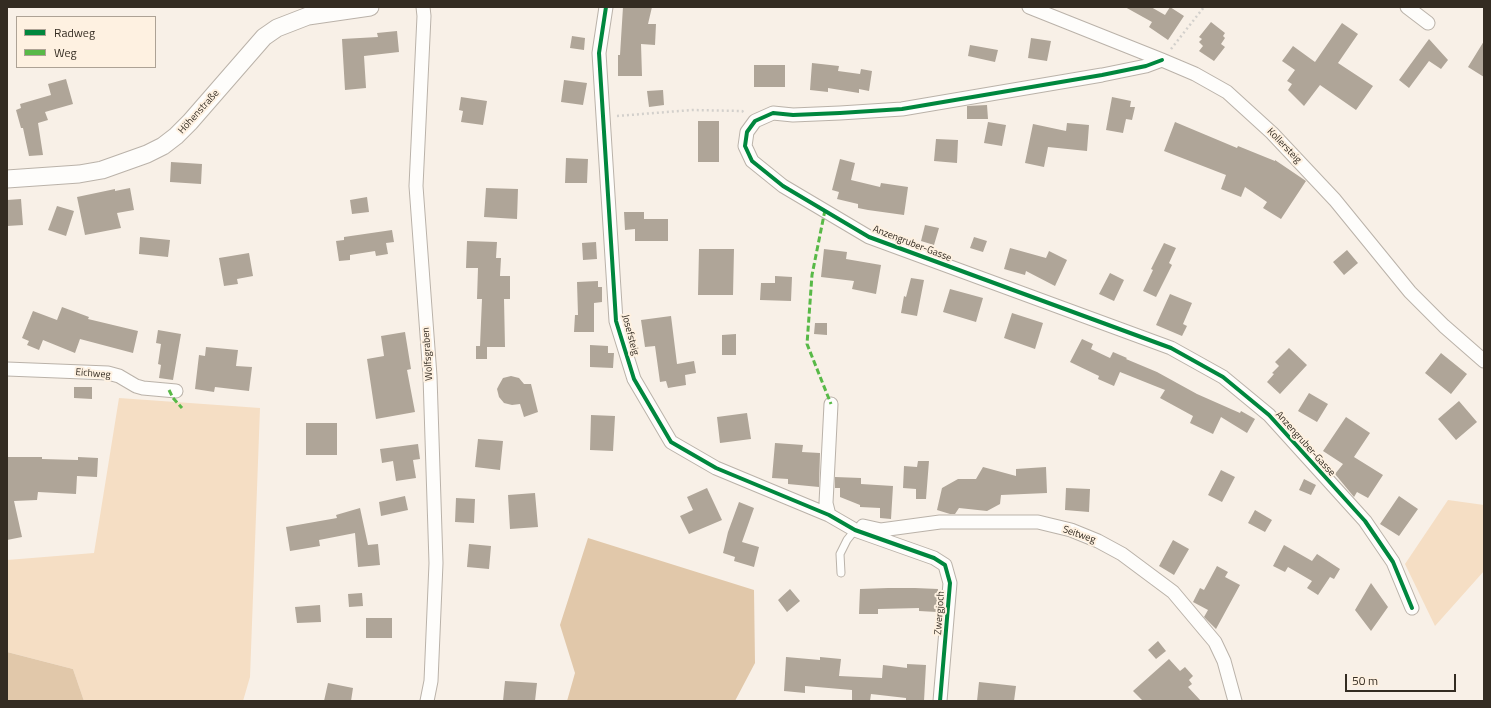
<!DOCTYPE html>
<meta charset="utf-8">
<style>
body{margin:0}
#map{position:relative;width:1491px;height:708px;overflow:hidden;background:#f8f0e7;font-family:"Titillium Web",sans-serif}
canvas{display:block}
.frame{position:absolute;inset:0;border:8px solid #342c22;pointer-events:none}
.legend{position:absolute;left:16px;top:16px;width:140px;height:52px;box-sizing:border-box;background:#fef1e1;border:1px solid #ada295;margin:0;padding:5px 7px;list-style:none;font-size:12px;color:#342c22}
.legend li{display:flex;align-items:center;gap:8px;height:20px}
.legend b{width:20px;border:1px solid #ada295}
.scale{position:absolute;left:1345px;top:674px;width:111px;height:18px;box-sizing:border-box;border:2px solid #342c22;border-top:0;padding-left:5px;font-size:12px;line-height:14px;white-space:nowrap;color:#342c22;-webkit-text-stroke:3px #fef1e1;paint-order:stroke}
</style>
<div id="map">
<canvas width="1491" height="708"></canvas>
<div class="frame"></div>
<ul class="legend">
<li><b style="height:5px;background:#00873e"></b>Radweg</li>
<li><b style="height:5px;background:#58b947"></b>Weg</li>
</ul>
<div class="scale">50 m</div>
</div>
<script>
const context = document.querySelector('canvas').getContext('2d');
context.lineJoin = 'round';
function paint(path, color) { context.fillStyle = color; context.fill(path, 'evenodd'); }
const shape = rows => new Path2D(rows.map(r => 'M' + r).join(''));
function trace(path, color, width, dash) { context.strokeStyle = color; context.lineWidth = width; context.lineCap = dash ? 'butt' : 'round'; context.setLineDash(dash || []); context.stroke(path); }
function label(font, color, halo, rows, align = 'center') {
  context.font = font + ' "Titillium Web",sans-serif'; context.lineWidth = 4; context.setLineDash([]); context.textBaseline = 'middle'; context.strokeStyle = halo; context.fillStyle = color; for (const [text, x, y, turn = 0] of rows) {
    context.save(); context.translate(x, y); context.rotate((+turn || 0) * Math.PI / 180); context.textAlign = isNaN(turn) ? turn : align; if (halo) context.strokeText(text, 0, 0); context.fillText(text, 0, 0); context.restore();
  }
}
paint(shape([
 [119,398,260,408,250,677,243,701,84,701,73,669,7,652,7,560,94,553],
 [1448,500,1484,505,1484,571,1435,626,1405,564]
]), '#f5dec4');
paint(shape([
 [588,538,754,590,755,663,735,701,567,701,575,673,560,625],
 [7,652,73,669,84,701,7,701]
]), '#e1c8aa');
paint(shape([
 [623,7,652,7,648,24,656,24,655,45,641,44,642,76,618,76,618,55,620,55],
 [1125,7,1151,7,1165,15,1170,7,1184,16,1168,40,1149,27,1152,22],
 [1211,22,1225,33,1223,36,1225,38,1221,44,1225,47,1214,61,1199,51,1203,46,1199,42,1202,39,1199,37],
 [1342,23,1358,34,1338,63,1373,86,1356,110,1320,85,1304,106,1288,90,1292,84,1287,81,1295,70,1282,61,1293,46,1315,62],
 [397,31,399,52,364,56,366,88,345,90,342,39,378,37,377,33],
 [572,36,585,38,584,50,570,48],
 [1031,38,1051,41,1047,61,1028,58],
 [1429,39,1448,60,1441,69,1429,61,1409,88,1399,80],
 [1484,41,1484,77,1468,67],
 [970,45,998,50,995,62,968,56],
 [812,63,839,66,838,71,860,74,861,69,872,71,869,91,859,89,859,93,828,88,828,92,810,90],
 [754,65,785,65,785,87,754,87],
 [66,79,73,104,45,112,48,120,38,123,43,155,29,156,23,128,21,128,16,110,21,108,20,104,51,95,48,84],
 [564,80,587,83,583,105,561,102],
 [663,90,664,105,649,107,647,91],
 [461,97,487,101,483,125,461,122,463,111,459,110],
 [1112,97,1131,101,1130,107,1135,107,1132,120,1126,119,1123,133,1106,130],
 [987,105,988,119,967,119,967,106],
 [698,121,719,121,719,162,698,162],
 [988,122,1006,125,1002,146,984,143],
 [1175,122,1237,148,1238,146,1275,161,1275,160,1306,181,1281,219,1263,208,1267,202,1245,187,1241,197,1221,189,1226,175,1164,151],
 [1067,123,1089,125,1087,151,1048,147,1044,167,1025,163,1033,124,1066,131],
 [936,139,958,140,957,163,934,161],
 [566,158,588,159,587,183,565,183],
 [840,159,855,163,851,180,880,187,881,183,908,187,904,215,868,210,858,208,858,204,837,199,839,192,832,190],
 [171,162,202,164,201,184,170,182],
 [130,188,134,210,117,213,121,228,85,235,77,197,115,189,115,191],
 [486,188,518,189,517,219,484,217],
 [367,197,369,212,352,214,350,200],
 [21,199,23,225,7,226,7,200],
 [57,206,74,211,66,236,48,230],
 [624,212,644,212,644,219,668,219,668,241,635,241,635,229,625,230],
 [925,225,939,228,934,245,921,241],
 [392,230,394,242,386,243,388,254,376,256,375,251,350,255,350,260,339,261,336,241,344,240,344,237],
 [140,237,170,240,168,257,139,254],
 [974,237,987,241,983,252,970,248],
 [467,241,497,242,496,258,501,258,500,276,510,276,510,299,504,299,505,347,487,347,487,359,476,359,476,346,480,346,482,299,477,299,478,268,466,268],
 [596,242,597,259,583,260,582,243],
 [1164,243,1176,248,1169,263,1172,265,1156,297,1143,291,1153,270,1151,269],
 [1010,248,1046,258,1049,251,1067,260,1055,286,1026,271,1025,275,1004,269],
 [699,249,734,249,733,295,698,295],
 [824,249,847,252,846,259,881,265,876,294,852,289,854,281,821,277],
 [1347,250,1358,263,1344,275,1333,262],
 [249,253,253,276,237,279,238,284,224,286,219,258],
 [1110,273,1124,280,1114,301,1099,294],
 [775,276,792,277,791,301,760,300,761,283,775,283],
 [911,278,924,280,917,316,901,313,904,296,906,297],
 [598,281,598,287,602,287,602,302,594,303,594,332,574,332,575,315,578,315,577,282],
 [950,289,983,298,976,322,943,312],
 [1170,294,1192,303,1183,324,1187,326,1182,336,1156,325],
 [62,307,89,317,88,319,138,331,133,353,80,339,75,353,43,340,39,350,27,345,29,341,22,338,33,311,57,320],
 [1012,313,1043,323,1035,349,1004,338],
 [671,316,677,364,694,361,696,373,685,375,686,385,668,388,666,381,660,382,655,346,645,347,641,320],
 [815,323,827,323,827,335,814,334],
 [158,330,181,334,173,380,159,378,161,365,158,364,161,344,156,343],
 [405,332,411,369,407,370,415,412,376,419,367,359,384,356,381,336],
 [736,334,736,355,722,355,722,335],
 [1082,339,1093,344,1091,349,1110,358,1113,352,1127,358,1126,359,1157,372,1197,394,1240,413,1241,411,1255,419,1247,433,1221,417,1213,434,1190,423,1193,416,1160,398,1165,390,1120,372,1114,386,1098,379,1099,376,1070,362],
 [590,345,608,346,608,353,614,353,613,368,590,367],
 [206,347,238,350,236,366,252,367,249,391,215,387,214,392,195,389,199,355,205,356],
 [1289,348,1307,365,1280,394,1267,382,1274,374,1272,373,1279,366,1275,362],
 [1441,353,1467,374,1451,394,1425,373],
 [511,376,519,378,524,384,531,384,538,412,524,417,520,404,512,405,504,403,499,397,497,389,499,385,503,378],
 [74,387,92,387,92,399,74,398],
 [1309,393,1328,404,1317,422,1298,411],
 [1459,401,1477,422,1456,440,1438,419],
 [747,413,751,439,720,443,717,417],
 [591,415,615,416,613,451,590,450],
 [1346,417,1370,433,1354,457,1383,475,1368,498,1357,492,1354,497,1335,474,1343,464,1323,451],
 [306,423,337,423,337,455,306,455],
 [478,439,503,441,500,470,475,467],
 [775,443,803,445,802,452,820,453,819,487,788,484,788,479,772,478],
 [418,444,420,459,413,460,416,478,396,481,393,461,382,463,380,449],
 [7,457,42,457,42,459,78,460,78,457,98,458,97,477,77,476,76,494,38,492,37,500,14,501,22,537,7,540],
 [918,461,929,461,926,499,916,499,916,489,903,488,904,466,917,467],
 [983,467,1016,476,1016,469,1046,467,1047,493,1001,495,1000,504,987,511,959,508,955,514,950,514,937,510,942,488,958,479,976,479],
 [1221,470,1235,477,1222,502,1208,495],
 [835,477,861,478,861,484,893,486,891,519,880,518,880,508,860,507,860,505,840,497,840,488,835,488],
 [1304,479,1316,485,1311,495,1299,490],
 [707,488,722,520,689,534,680,516,693,510,687,497],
 [1066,488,1090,489,1089,512,1065,510],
 [535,493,538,527,510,529,508,495],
 [405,496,408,510,381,516,379,502],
 [1399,496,1418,509,1399,536,1380,524],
 [456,498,475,499,474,523,455,522],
 [739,502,754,508,742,542,759,547,754,567,734,561,735,557,723,553,728,532],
 [360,508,368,545,378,544,380,565,358,567,355,533,319,540,320,546,290,551,286,527,337,518,336,515],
 [1255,510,1272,520,1265,532,1248,523],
 [1173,540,1189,549,1174,575,1159,566],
 [469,544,491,546,489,569,467,567],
 [1284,545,1312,561,1317,554,1340,569,1334,579,1330,577,1318,595,1307,588,1312,581,1288,567,1285,572,1273,566],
 [1217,566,1228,572,1225,577,1240,585,1216,629,1204,617,1208,610,1193,602,1200,588,1204,590],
 [1371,583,1388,607,1371,631,1355,610],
 [888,588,915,588,938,589,937,612,919,611,919,608,878,609,878,614,859,614,860,589],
 [790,589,800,601,787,612,778,600],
 [362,593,363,606,349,607,348,594],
 [320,605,321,622,297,623,295,607],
 [366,618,392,618,392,638,366,638],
 [1158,641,1166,651,1156,659,1148,650],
 [786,657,820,660,820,657,841,659,839,676,882,678,883,665,907,668,907,664,926,665,924,701,906,701,906,698,871,694,870,701,852,701,852,690,805,686,805,693,784,691],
 [1169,659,1180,671,1185,667,1193,676,1189,680,1192,684,1188,687,1201,701,1143,701,1133,691],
 [505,681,537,683,535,701,503,701],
 [979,682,1016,686,1014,701,977,701],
 [328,683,353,688,351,701,324,701]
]), '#afa598');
const service = shape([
 [841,573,840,554,847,540,855,530]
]);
const minor = shape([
 [423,7,424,16,416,186,430,376,436,563,431,681,427,701],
 [606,7,599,53,616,321,634,379,671,442,716,468,829,515,855,530,934,558,945,565,950,583,940,701],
 [1029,7,1162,60,1195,74,1227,92,1272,133,1335,200,1410,292,1444,326,1484,361],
 [1407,7,1428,23],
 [1162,60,1146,66,1102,75,902,109,840,113,793,115,773,113,755,121,747,132,745,146,752,161,783,186,869,237,1171,348,1223,377,1269,415,1365,521,1393,562,1412,608],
 [7,369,108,373,119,376,136,386,143,388,176,391],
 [829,515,826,503,831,404],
 [863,526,881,530,940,522,1038,522,1071,530,1098,541,1122,554,1173,592,1215,642,1224,661,1235,701]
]);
const tertiary = shape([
 [7,179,79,174,102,170,147,154,163,146,176,136,190,122,264,37,277,28,308,16,370,7]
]);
trace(service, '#bab2a9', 9);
trace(minor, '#bab2a9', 15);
trace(tertiary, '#bab2a9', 19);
trace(shape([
 [1171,49,1204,7],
 [617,116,692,110,742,111,745,113]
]), '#d3d0cc', 2.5, [2, 3]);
trace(service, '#fefdfb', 7);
trace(minor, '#fefdfb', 13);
trace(tertiary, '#fefdfb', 17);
trace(shape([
 [825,210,812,275,807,344,831,404],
 [169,390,173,398,182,408]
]), '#58b947', 3, [6, 3]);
trace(shape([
 [606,7,599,53,616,321,634,379,671,442,716,468,829,515,855,530,934,558,945,565,950,583,940,701],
 [1162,60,1146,66,1102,75,902,109,840,113,793,115,773,113,755,121,747,132,745,146,752,161,783,186,869,237,1171,348,1223,377,1269,415,1365,521,1393,562,1412,608]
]), '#00873e', 4);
label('10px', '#342c22', '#fef1e1', [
 ["Höhenstraße",199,112,-48],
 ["Kollersteig",1284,146,46],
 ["Anzengruber-Gasse",912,244,21],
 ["Josefsteig",630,335,75],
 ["Wolfsgraben",428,354,-94],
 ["Eichweg",93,374,5],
 ["Anzengruber-Gasse",1305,444,48],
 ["Seitweg",1079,535,19],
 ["Zwergjoch",940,613,-86]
]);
</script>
